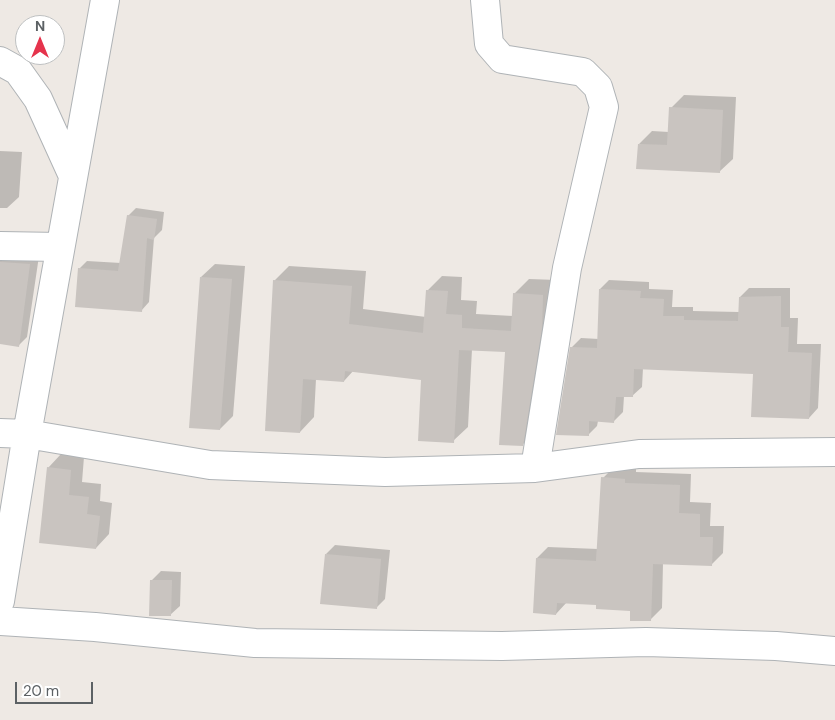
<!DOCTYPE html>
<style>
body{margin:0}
#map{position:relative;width:835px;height:720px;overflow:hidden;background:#eee9e4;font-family:"DM Sans",sans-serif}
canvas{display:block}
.north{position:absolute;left:15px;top:15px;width:50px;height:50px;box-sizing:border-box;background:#fff;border:1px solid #bec0c1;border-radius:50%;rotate:0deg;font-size:14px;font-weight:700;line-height:20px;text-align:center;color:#5c6164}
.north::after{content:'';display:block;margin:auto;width:18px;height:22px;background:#e5334c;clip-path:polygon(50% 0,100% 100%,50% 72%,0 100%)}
.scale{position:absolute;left:15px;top:682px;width:78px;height:22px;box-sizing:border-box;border:2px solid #5c6164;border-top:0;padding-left:6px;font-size:15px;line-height:18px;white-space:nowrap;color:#5c6164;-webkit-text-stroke:4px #fff;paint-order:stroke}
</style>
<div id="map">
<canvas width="835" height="720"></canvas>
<div class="north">N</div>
<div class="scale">20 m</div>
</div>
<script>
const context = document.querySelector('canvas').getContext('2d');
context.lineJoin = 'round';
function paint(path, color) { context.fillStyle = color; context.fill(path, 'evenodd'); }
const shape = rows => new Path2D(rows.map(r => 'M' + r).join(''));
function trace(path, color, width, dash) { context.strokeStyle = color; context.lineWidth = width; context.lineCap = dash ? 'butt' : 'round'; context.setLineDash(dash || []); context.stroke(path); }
paint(shape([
 [684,95,736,97,733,159,719,172,639,144,652,131,669,132,671,108],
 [0,151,22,152,19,197,7,208,0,208],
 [136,208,164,212,162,230,154,238,149,302,141,311,79,269,87,261,121,263,128,216],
 [39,256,27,337,18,346,0,343,0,257],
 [215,264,245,266,233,416,220,429,201,277],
 [289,266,366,271,363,309,426,317,427,291,442,276,462,277,461,300,477,301,476,314,513,316,514,294,529,279,557,280,537,430,522,445,506,350,472,349,468,427,453,441,422,379,354,370,344,381,316,379,314,417,300,432,274,281],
 [609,280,649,282,649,289,673,290,672,307,693,307,693,311,739,312,740,297,749,288,790,288,790,318,798,318,797,344,821,344,818,408,809,418,754,373,643,368,642,387,632,396,624,396,623,412,614,421,598,421,597,426,588,435,571,348,581,338,599,339,600,289],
 [61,454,84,457,82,482,101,484,100,501,112,503,109,534,96,548,48,468],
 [614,467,636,468,636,472,691,474,690,502,711,503,710,526,724,526,723,553,712,564,663,563,662,608,650,620,632,610,598,604,567,602,556,614,537,558,548,547,598,549,603,478],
 [335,545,390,550,385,599,376,608,326,554],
 [161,571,181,572,180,606,170,615,152,580]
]), '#0003');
paint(shape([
 [669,107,723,110,720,173,636,169,638,144,667,145],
 [127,215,157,219,154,240,147,238,142,312,75,307,78,268,118,271],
 [0,262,30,264,19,347,0,344],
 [200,277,232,279,220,430,189,428],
 [273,280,352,286,349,324,423,333,426,290,448,291,446,314,462,315,462,328,511,331,513,293,543,295,542,328,523,446,499,445,505,352,459,350,454,443,418,441,421,380,345,371,344,382,303,379,300,433,265,431],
 [599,289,641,291,640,298,664,299,663,316,684,316,684,320,738,321,739,297,781,296,781,327,789,327,788,352,812,353,809,419,751,417,753,374,634,369,633,397,616,397,614,423,589,421,589,436,556,435,570,347,597,348],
 [47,467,71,470,69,495,89,497,87,514,100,516,96,549,39,543],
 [601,477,625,479,625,483,680,485,679,513,700,514,700,537,713,537,712,566,653,564,651,621,630,621,630,611,596,609,596,605,557,603,556,615,533,613,536,558,596,561],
 [325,554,381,559,377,609,320,604],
 [150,580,172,580,171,616,149,616]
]), '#c9c4c0');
const minor = shape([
 [485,0,489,44,502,59,583,72,598,87,604,107,567,268,535,468],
 [0,61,18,71,38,99,73,176],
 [0,246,60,247],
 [0,433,27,434,210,465,385,472,535,468,639,454,835,452],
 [0,601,27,434,105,0],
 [0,621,95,627,255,643,502,646,646,642,776,646,835,651]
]);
trace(minor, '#afb3b6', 30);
trace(minor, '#fff', 28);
</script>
